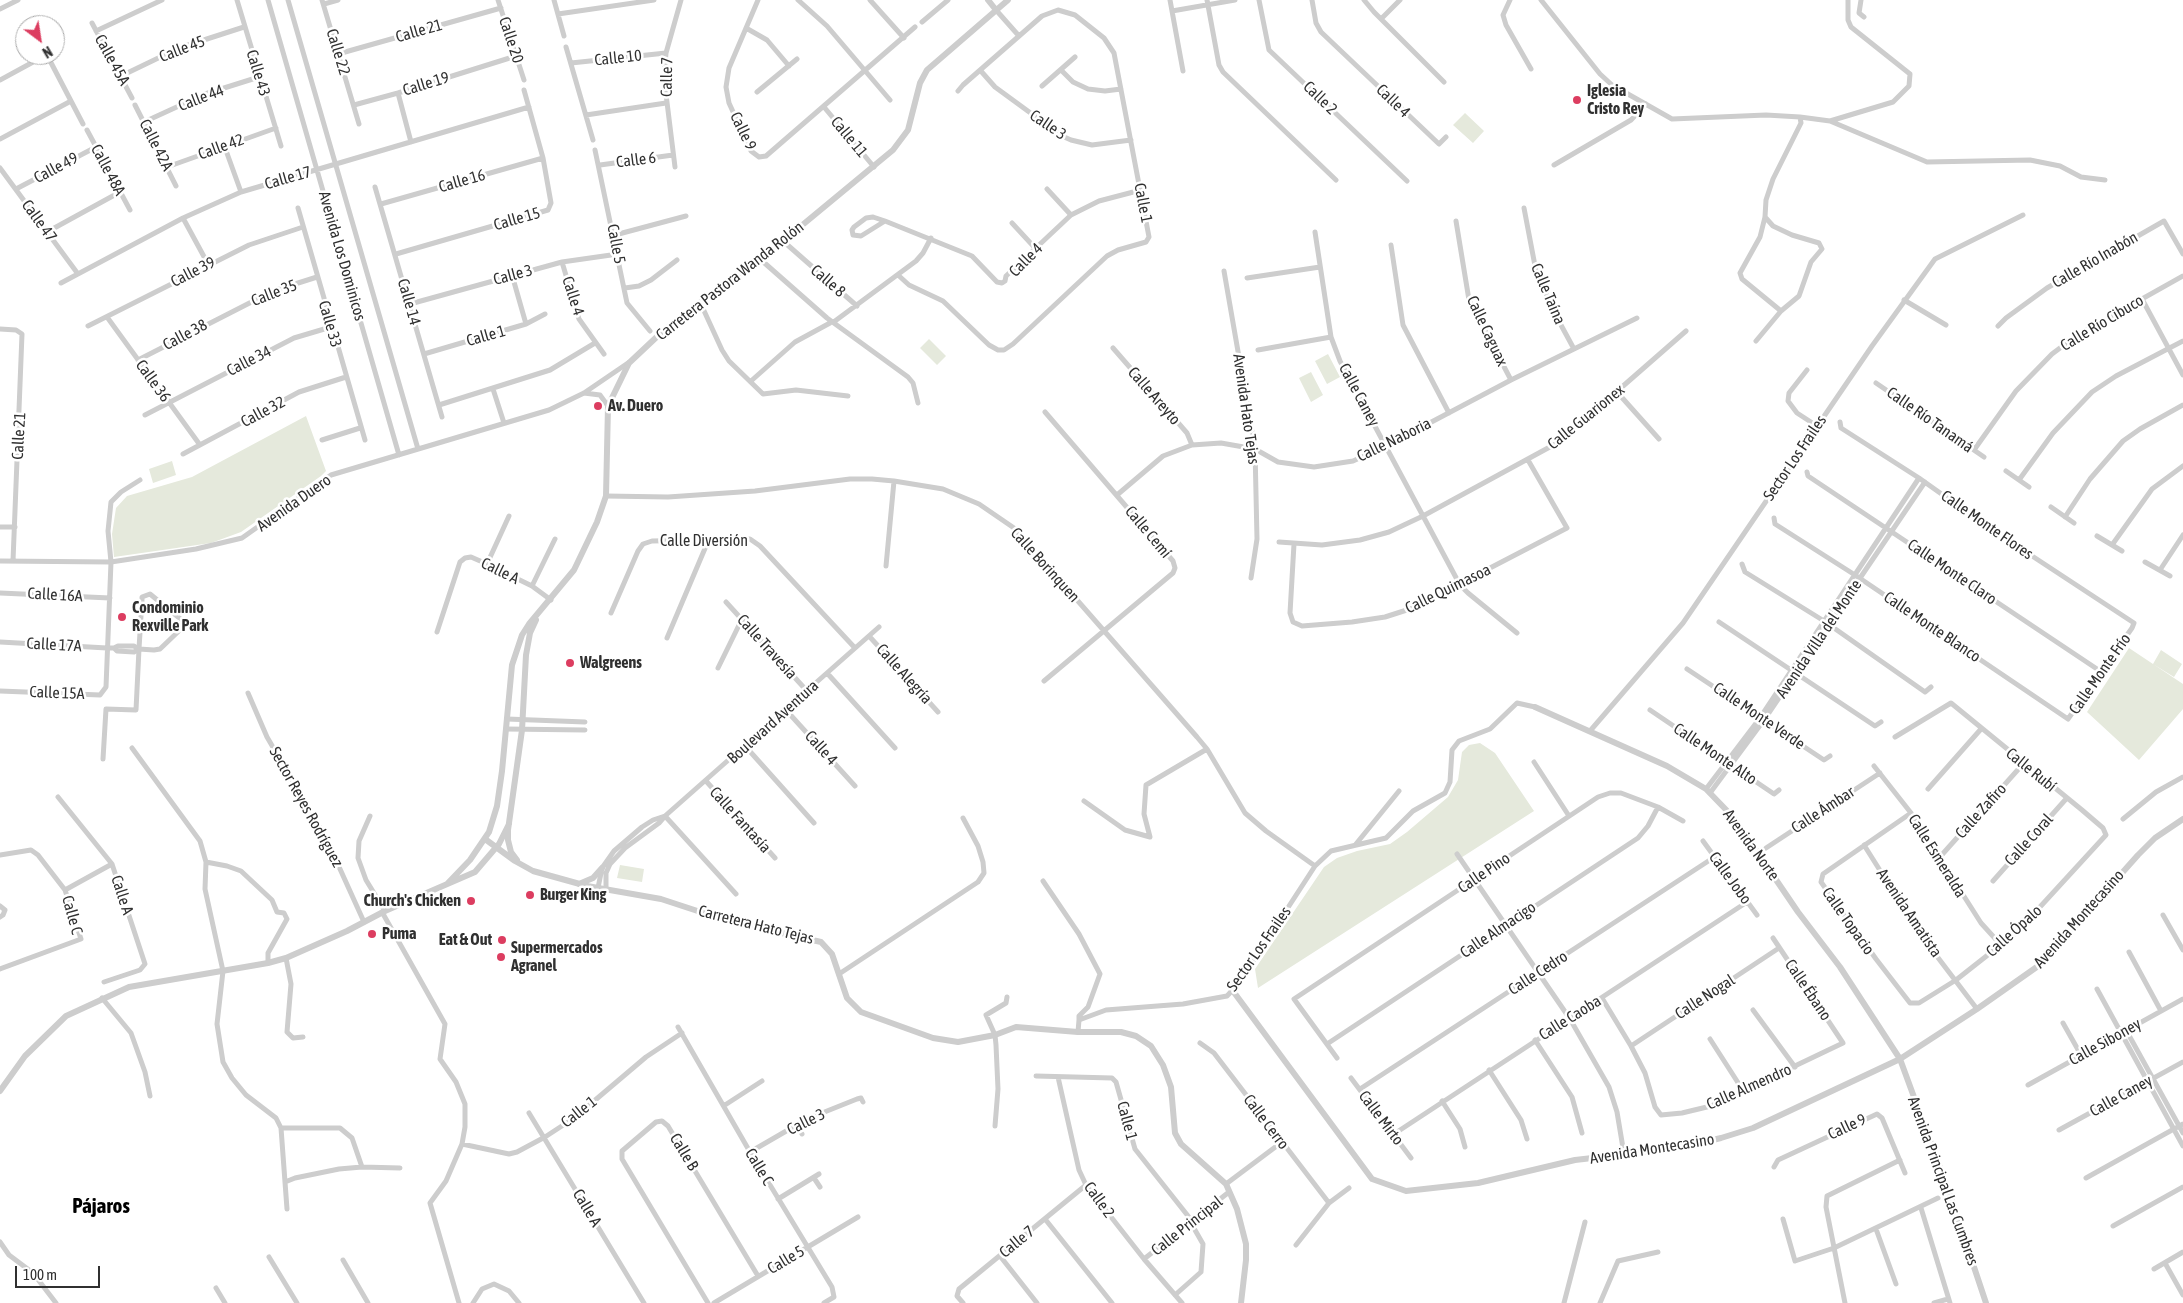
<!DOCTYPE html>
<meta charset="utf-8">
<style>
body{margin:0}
#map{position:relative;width:2183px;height:1303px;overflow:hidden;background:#fff;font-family:"Asap Condensed",sans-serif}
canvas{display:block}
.north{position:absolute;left:15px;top:15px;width:50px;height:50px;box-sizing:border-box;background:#fff;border:1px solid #acacac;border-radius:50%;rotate:149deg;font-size:14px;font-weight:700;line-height:20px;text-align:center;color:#303030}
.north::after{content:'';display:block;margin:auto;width:18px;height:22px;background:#dc3d60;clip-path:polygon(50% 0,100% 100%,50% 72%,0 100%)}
.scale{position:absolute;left:15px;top:1266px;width:85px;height:22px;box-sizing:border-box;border:2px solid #303030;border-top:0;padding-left:6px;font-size:15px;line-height:18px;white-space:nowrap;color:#303030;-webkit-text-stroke:4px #fff;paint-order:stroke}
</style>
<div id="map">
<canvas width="2183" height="1303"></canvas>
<div class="north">N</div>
<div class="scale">100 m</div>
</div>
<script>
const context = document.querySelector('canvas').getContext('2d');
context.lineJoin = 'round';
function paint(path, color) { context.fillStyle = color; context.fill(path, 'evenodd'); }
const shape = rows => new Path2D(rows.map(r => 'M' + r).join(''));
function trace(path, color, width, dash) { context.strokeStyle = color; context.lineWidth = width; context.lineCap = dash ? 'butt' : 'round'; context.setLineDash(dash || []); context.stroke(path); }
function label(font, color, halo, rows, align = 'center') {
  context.font = font + ' "Asap Condensed",sans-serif'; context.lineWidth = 5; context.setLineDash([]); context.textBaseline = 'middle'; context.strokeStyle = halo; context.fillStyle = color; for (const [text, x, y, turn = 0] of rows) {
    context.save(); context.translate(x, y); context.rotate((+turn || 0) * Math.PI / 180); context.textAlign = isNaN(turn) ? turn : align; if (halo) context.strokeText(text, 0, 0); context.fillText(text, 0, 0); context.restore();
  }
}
paint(shape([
 [1465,113,1484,131,1473,143,1453,125],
 [929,339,946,356,937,365,920,348],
 [1328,354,1340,377,1327,384,1315,361],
 [1311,372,1323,395,1311,402,1299,378],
 [306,416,326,471,321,476,241,532,211,543,114,557,112,534,116,508,127,496,192,477],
 [172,461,176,475,153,483,149,469],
 [2129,648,2153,664,2161,650,2182,664,2174,677,2153,664,2183,684,2183,709,2139,760,2087,712],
 [1480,743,1495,753,1534,811,1258,988,1255,969,1324,867,1337,858,1357,851,1390,844,1407,832,1448,797,1458,780,1462,752,1469,745],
 [620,865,644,869,642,882,617,878]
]), '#e5e9dc');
trace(shape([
 [237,0,281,146],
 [268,0,399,455],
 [288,0,418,449],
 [322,0,359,124],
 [498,0,524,80],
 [554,0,564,36],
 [758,0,729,68,726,87,729,103,751,151,759,157,766,156,915,27],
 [798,0,827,26,890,100],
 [870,0,904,38],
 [1170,0,1183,71],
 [1207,0,1219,65,1223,72,1336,180],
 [1259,0,1269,50,1407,181],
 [1312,0,1316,23,1321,32,1439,144,1446,137],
 [1364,0,1374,12,1444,82],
 [1510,0,1503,15,1506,25,1531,69],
 [1541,0,1600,74,1612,85,1672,119,1766,115,1800,117,1830,121,1927,162,2030,160,2060,166,2081,177,2105,180],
 [1861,0,1859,13,1864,17],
 [324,4,338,0],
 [0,9,18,0],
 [996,10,1019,36],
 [1172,11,1235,0],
 [558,14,654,0],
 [1381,19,1400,0],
 [922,22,948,0],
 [92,23,132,98],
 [746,28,767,40,789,66],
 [96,31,162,0],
 [566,47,593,140],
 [338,54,501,8],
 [47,55,83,124],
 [571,63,666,53],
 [980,70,995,87,1062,136,1071,140,1092,145,1131,140],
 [1061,70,1073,82,1088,89,1105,91,1121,89],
 [121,76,179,48,244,27],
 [0,80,46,55],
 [1042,86,1075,57],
 [757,92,797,59],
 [398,93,411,142],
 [135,105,176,186],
 [354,105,398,93,516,56],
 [824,107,874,167],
 [586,115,666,103],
 [1830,121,1893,102,1909,86,1910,74,1851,27,1848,20,1848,0],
 [144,122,205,94,259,77],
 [87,130,130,210],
 [0,139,71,101],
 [224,145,241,192],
 [595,150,627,303,650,331],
 [600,165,673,155],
 [1554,165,1631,120,1646,104],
 [167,167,276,128],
 [675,167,664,78,666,53,681,0],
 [0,168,78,274],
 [375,187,442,417],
 [16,189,96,147],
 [1047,189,1071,215],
 [381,204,543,158],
 [298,208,365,440],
 [1524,208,1536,271,1555,314,1574,349],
 [873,217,885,221,861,236,853,235,852,230,854,227,866,218,873,217],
 [183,218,208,264],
 [885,221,972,256,997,282,1002,283,1005,281,1006,276,1071,215,1099,201,1141,190],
 [1456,221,1469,300,1511,380],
 [1012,223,1036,249],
 [47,232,120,192],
 [1315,232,1331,337,1340,361,1460,585,1468,593,1517,633],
 [615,235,686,216],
 [783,241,857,306],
 [1391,245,1403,325,1449,413],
 [396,254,548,210,551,203,543,158,524,90],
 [760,259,827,318,908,377,913,383,918,403],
 [562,262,579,319,604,354],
 [1224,271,1255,449,1257,539,1251,578],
 [512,275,526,324],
 [898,275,909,285,943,301,989,345,998,350,1004,350,1013,344,1107,256,1118,250,1146,242,1149,237,1114,53,1104,38,1075,15,1058,10,1042,16,963,85,958,91],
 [1247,278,1320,267],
 [61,283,183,218,241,192,529,107],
 [625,288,639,286,651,280,677,260],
 [2142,299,2183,375],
 [1904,300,1946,325],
 [700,302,722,350,729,361,763,394,796,390,848,396],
 [410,304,562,262,618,254],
 [1781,311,1742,279,1740,273,1760,237,1765,217,1766,200,1773,179,1801,123,1800,117],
 [107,317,200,445],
 [835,321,916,261,923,253,931,238],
 [88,326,249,245,303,227],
 [1998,326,2006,318,2047,288,2164,221,2183,254],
 [0,329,16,330,22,334,13,561],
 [1756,341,1781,311,1799,296,1811,262,1822,249,1819,243,1792,235,1773,226,1765,217],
 [1113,348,1187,433,1192,445],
 [1258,350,1331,337],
 [424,354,526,324,545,314],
 [138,360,273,291,317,277],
 [1807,370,1789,393,1788,401,1797,413,1817,426],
 [751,381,795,342,830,323],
 [1876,383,1984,457],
 [493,389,504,423],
 [1617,392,1659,439],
 [584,393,600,395,608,406],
 [439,405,550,370,595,343],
 [145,415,294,338,331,327],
 [322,440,360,428],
 [1974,450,2016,391,2052,354,2076,336,2183,276],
 [183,454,299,392,346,377],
 [2006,471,2029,487],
 [1807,472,1808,476,2100,671],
 [2019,480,2053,433,2092,392,2116,376,2183,341],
 [1117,495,1163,456,1192,445,1221,443,1255,449,1278,462,1314,467,1353,461,1386,446,1511,380,1637,318],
 [606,496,668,497,755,491,850,479,872,479,894,481,943,489,979,504,1014,528,1197,737,1207,749,1245,813,1266,831,1315,866],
 [2051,507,2074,523],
 [2065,517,2090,479,2123,441,2140,429,2183,405],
 [1774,518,1775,524,1855,575,2068,719,2132,628,2134,623,1988,527,1919,478,1841,428,1840,422],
 [0,527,15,527],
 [2097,536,2122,551],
 [1279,542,1322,545,1360,540,1389,532,1423,516,1559,442,1686,331],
 [1294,544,1290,613,1293,622,1302,626,1352,622,1385,617,1413,608,1567,528,1528,460],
 [2112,545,2152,489,2183,466],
 [0,561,111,562,196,549,242,538,331,475,549,410,584,393,628,363],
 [2145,562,2170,576],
 [487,564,509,516],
 [1742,564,1745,572,1824,621,1925,692,1931,687],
 [886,566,894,481],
 [2160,570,2183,535],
 [532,586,555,539],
 [0,593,110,598],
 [726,602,807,691],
 [611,613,638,551,643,544,652,541,750,539,760,546,855,648],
 [1719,622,1875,726,1881,722],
 [437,632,460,562,465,558,471,557,487,564,532,586,551,600],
 [869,636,938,712],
 [667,638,709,539],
 [0,642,107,648,114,648,118,646,134,646,138,649],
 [718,668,742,619],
 [1687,669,1824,760,1830,756],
 [827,673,895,748],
 [1044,681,1173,573,1175,568,1173,561,1045,412],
 [0,691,100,695,106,687,111,562,108,531,111,502,121,492,140,480],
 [248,693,267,737,326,838,364,922],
 [786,710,855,786],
 [1650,710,1774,794,1779,790],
 [507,719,585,722],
 [506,729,585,730],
 [1590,731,1683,623,1872,346,1935,259,2023,215],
 [1895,737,1951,703,2082,810,2103,828,2106,835,2017,932,1956,980,1919,1003,1910,1003,1876,959,1821,882,1823,874,1911,813],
 [746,747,814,823],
 [132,748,200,841,206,862,205,889,223,971,217,1024,223,1062,232,1078,246,1095,276,1118,281,1128,287,1209],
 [103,759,106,709,136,710,139,649,142,599,142,597,150,594,183,621,183,627,160,649,154,650,139,649,138,649,134,652,117,651,114,648],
 [1534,762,1569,816],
 [1874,766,1911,813,1981,923,2001,945],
 [706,781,775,858],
 [1706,789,1760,718,1919,478],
 [1928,789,1981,729],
 [1710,793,1764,720,1925,482],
 [58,797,112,864,145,964,140,970,104,982],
 [1084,801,1125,830,1150,837,1144,814,1146,785,1207,749],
 [370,816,359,841,358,858,366,880,385,911],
 [665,816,736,894],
 [2123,819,2156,792,2183,777],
 [1703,841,1757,915],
 [1356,844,1399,791],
 [1864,845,1920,934,1977,1009],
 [1766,848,1880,773],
 [1457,854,1570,1019,1609,1087,1617,1112,1624,1154],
 [0,855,31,850,38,855,65,890,81,939,0,969],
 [1939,858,2023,764],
 [206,862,227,866,241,871,272,900,277,912,284,913,287,919,268,953,268,963],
 [1043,881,1079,934,1100,974,1088,1007,1079,1016,1079,1020],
 [1993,881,2066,799],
 [598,888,602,868,614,851,642,827,653,820,665,816],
 [65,890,112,864],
 [606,890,606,873,610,864,625,848,659,823,665,816,879,627],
 [0,906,5,910,3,915,0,917],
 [382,912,445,1024,440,1059,456,1082,465,1104,465,1127,462,1144,446,1181,430,1203,459,1303],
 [2163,915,2183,950],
 [2129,952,2161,1011],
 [286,958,291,984,287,1032,293,1038,303,1037],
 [839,974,978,882,984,873,983,862,978,846,963,818],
 [2097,989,2183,1146],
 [102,998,131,1033,145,1072,150,1096],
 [1602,998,1631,1046,1645,1073,1655,1107,1661,1115,1682,1113,1711,1106,1843,1043,1773,938],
 [1753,1010,1795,1067],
 [2063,1023,2081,1055],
 [678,1027,750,1152,832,1287,834,1297,824,1303],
 [2126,1030,2183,1133],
 [1078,1032,1079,1020,1106,1010,1183,1004,1227,996,1239,983,1315,866,1331,851,1386,838,1413,811,1445,793,1450,782,1452,750,1459,741,1490,729,1517,703,1535,707],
 [1710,1039,1744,1092],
 [1535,1040,1572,1097,1582,1133],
 [1200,1043,1214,1053,1329,1203],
 [1327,1044,1638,838,1648,826,1658,807],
 [1631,1046,1779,948],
 [1337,1058,1294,999,1598,797,1610,793,1621,793,1658,807,1683,821],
 [1489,1070,1521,1120,1527,1139],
 [1036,1076,1112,1078,1116,1082,1135,1149,1192,1221],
 [1058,1077,1079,1170,1086,1185,1144,1259,1182,1303],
 [1351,1078,1411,1158],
 [2028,1085,2183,999],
 [1360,1089,1716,856],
 [1442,1101,1460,1129,1465,1147],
 [725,1105,762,1081],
 [529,1113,644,1303],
 [797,1125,802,1134],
 [995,1126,998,1089,996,1045,995,1035,986,1015,1006,1003,1007,997],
 [281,1128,340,1128,352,1138,362,1167],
 [2059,1130,2183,1062],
 [1394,1134,1747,902],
 [462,1144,509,1154,517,1152,545,1137,574,1118,646,1057,682,1033],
 [750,1152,807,1119,857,1099,861,1098,863,1102],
 [1774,1167,1778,1160,1877,1114,1882,1118,1905,1173],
 [814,1178,820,1187],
 [2086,1178,2183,1124],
 [285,1182,295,1178,339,1169,362,1167,400,1168],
 [1226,1184,1282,1142],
 [778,1199,819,1174],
 [1921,1208,1950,1303],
 [1045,1219,1112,1303],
 [1783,1219,1795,1261,1834,1248,1938,1198],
 [2113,1226,2183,1187],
 [1876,1229,1896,1284],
 [0,1242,9,1255,33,1273,56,1303],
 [1296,1245,1329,1203,1349,1188],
 [1000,1256,1037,1303],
 [269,1257,297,1303],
 [1144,1259,1229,1192],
 [343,1260,368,1303],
 [2165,1263,2183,1295],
 [2154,1269,2183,1252],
 [216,1288,225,1303],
 [1175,1295,1201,1272,1203,1244,1195,1230],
 [473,1303,482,1289,494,1284,509,1291,519,1303],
 [708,1303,622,1159,622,1151,656,1122,662,1121,668,1126,758,1276],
 [714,1303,858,1217],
 [963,1303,957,1296,959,1289,1086,1185],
 [1564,1303,1585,1222],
 [1600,1303,1618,1261,1658,1252],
 [1845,1303,1826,1207,1827,1196,1900,1160],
 [1934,1303,1948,1299]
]), '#cdcdcd', 5);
trace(shape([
 [988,0,996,10],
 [1535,707,1667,766,1706,789,1734,818,1798,912,1840,967,1900,1059,1950,1195,1986,1303],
 [485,839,515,861,533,871,587,886,661,899,725,920,821,942,832,954,847,998,861,1012,933,1038,958,1042,995,1035,1016,1027,1078,1032,1121,1032,1136,1036,1151,1046,1163,1065,1171,1087,1175,1133,1181,1144,1226,1184,1237,1209,1246,1244,1246,1260,1241,1303],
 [517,860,511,852,508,840,508,830,522,730,526,655,530,633,536,620],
 [447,884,470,860,489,832,497,806,502,771,512,665,522,635,529,624,574,570,597,522,606,496,608,406,629,363,663,331,783,241,893,150,908,130,920,83,927,70,1008,0],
 [579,884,593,878,602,868],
 [1233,991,1372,1179,1406,1191,1478,1183,1575,1160,1679,1148,1721,1138,1753,1128,1900,1059,1977,1009,2041,964,2138,855,2155,838,2183,819],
 [0,1091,25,1056,66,1016,129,987,268,963,286,958,347,931,385,911,475,872,499,844,509,824]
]), '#cdcdcd', 6);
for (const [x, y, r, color] of [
 [1577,100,5,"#dc3d60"],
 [598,406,5,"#dc3d60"],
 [122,617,5,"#dc3d60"],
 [570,663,5,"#dc3d60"],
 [530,895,5,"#dc3d60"],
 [471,901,5,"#dc3d60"],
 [372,934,5,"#dc3d60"],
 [502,940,5,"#dc3d60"],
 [501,957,5,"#dc3d60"]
]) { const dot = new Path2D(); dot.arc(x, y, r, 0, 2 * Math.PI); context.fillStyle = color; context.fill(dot); trace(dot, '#fff', 2); }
label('16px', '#303030', '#fff', [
 ["Calle 21",419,31,-16],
 ["Calle 20",511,40,72],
 ["Calle 45",182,49,-21],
 ["Calle 22",338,52,73],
 ["Calle 10",618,58,-6],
 ["Calle 45A",112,60,61],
 ["Calle 43",258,73,73],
 ["Calle 7",667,77,-89],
 ["Calle 19",426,84,-17],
 ["Calle 44",201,98,-21],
 ["Calle 2",1320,98,44],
 ["Calle 4",1393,101,44],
 ["Calle 3",1048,125,34],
 ["Calle 9",743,131,64],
 ["Calle 11",849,137,50],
 ["Calle 42A",156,145,63],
 ["Calle 42",221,147,-20],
 ["Calle 6",636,160,-7],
 ["Calle 49",56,168,-28],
 ["Calle 48A",108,170,62],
 ["Calle 17",288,178,-16],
 ["Calle 16",462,181,-16],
 ["Calle 1",1143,203,79],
 ["Calle 15",517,219,-16],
 ["Calle 47",39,221,54],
 ["Calle 5",616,244,79],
 ["Avenida Los Dominicos",342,256,74],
 ["Calle 4",1026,260,-45],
 ["Calle Río Inabón",2095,260,-30],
 ["Calle 39",193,272,-27],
 ["Calle 3",513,275,-15],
 ["Carretera Pastora Wanda Rolón",730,281,-38],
 ["Calle 8",828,281,41],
 ["Calle 35",274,293,-21],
 ["Calle Taína",1548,294,67],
 ["Calle 4",573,296,72],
 ["Calle 14",409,302,74],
 ["Calle Río Cibuco",2102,323,-31],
 ["Calle 33",330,324,74],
 ["Calle Caguax",1487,331,65],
 ["Calle 38",185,335,-28],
 ["Calle 1",486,336,-16],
 ["Calle 34",249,361,-27],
 ["Calle 36",153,381,54],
 ["Calle Caney",1359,395,62],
 ["Calle Areyto",1154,396,49],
 ["Avenida Hato Tejas",1246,409,82],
 ["Calle 32",263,412,-28],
 ["Calle Guarionex",1586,417,-39],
 ["Calle Río Tanamá",1930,420,35],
 ["Calle 21",19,436,-87],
 ["Calle Naboria",1394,440,-26],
 ["Sector Los Frailes",1795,458,-56],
 ["Avenida Duero",294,503,-35],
 ["Calle Monte Flores",1987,525,35],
 ["Calle Cemí",1148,532,50],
 ["Calle Diversión",704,541],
 ["Calle Borinquen",1045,565,48],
 ["Calle A",500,571,26],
 ["Calle Monte Claro",1952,572,34],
 ["Calle Quimasoa",1448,589,-26],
 ["Calle 16A",55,595,3],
 ["Calle Monte Blanco",1932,627,34],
 ["Avenida Villa del Monte",1819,639,-56],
 ["Calle 17A",54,645,3],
 ["Calle Travesía",767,647,48],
 ["Calle Alegría",904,674,48],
 ["Calle Monte Frío",2100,674,-55],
 ["Calle 15A",57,693,2],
 ["Calle Monte Verde",1759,716,34],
 ["Boulevard Aventura",773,722,-42],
 ["Calle 4",821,748,48],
 ["Calle Monte Alto",1715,754,34],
 ["Calle Rubí",2031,770,39],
 ["Sector Reyes Rodríguez",306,807,61],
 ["Calle Ámbar",1823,810,-33],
 ["Calle Zafiro",1981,811,-48],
 ["Calle Fantasía",740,820,48],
 ["Calle Coral",2029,840,-48],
 ["Avenida Norte",1751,845,54],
 ["Calle Esmeralda",1937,856,58],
 ["Calle Pino",1484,873,-34],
 ["Calle Jobo",1730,878,54],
 ["Calle A",122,895,72],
 ["Avenida Amatista",1909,913,56],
 ["Calle C",72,915,75],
 ["Avenida Montecasino",2079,919,-48],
 ["Calle Topacio",1848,921,55],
 ["Carretera Hato Tejas",756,925,14],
 ["Calle Almacigo",1498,930,-34],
 ["Calle Ópalo",2014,931,-42],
 ["Sector Los Frailes",1259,949,-55],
 ["Calle Cedro",1538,973,-33],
 ["Calle Ébano",1808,990,56],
 ["Calle Nogal",1705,997,-33],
 ["Calle Caoba",1570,1018,-32],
 ["Calle Siboney",2105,1042,-29],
 ["Calle Almendro",1749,1087,-24],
 ["Calle Caney",2121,1096,-29],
 ["Calle 1",579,1112,-38],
 ["Calle Mirto",1381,1118,53],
 ["Calle 1",1127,1121,75],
 ["Calle 3",806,1122,-26],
 ["Calle Cerro",1266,1122,53],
 ["Calle 9",1847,1127,-25],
 ["Avenida Montecasino",1652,1149,-9],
 ["Calle B",684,1152,59],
 ["Calle C",759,1167,59],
 ["Avenida Principal Las Cumbres",1943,1181,70],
 ["Calle 2",1099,1200,54],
 ["Calle A",587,1208,59],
 ["Calle Principal",1187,1226,-38],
 ["Calle 7",1017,1242,-39],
 ["Calle 5",786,1260,-31]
]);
label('bold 16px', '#303030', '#fff', [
 ["Iglesia",1587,91],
 ["Cristo Rey",1587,109],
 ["Av. Duero",608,406],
 ["Condominio",132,608],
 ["Rexville Park",132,626],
 ["Walgreens",580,663],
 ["Burger King",540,895],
 ["Church's Chicken",461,901,"right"],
 ["Puma",382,934],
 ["Eat & Out",492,940,"right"],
 ["Supermercados",511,948],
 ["Agranel",511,966]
], 'left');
label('bold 21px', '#000', '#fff', [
 ["Pájaros",101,1206]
]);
</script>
